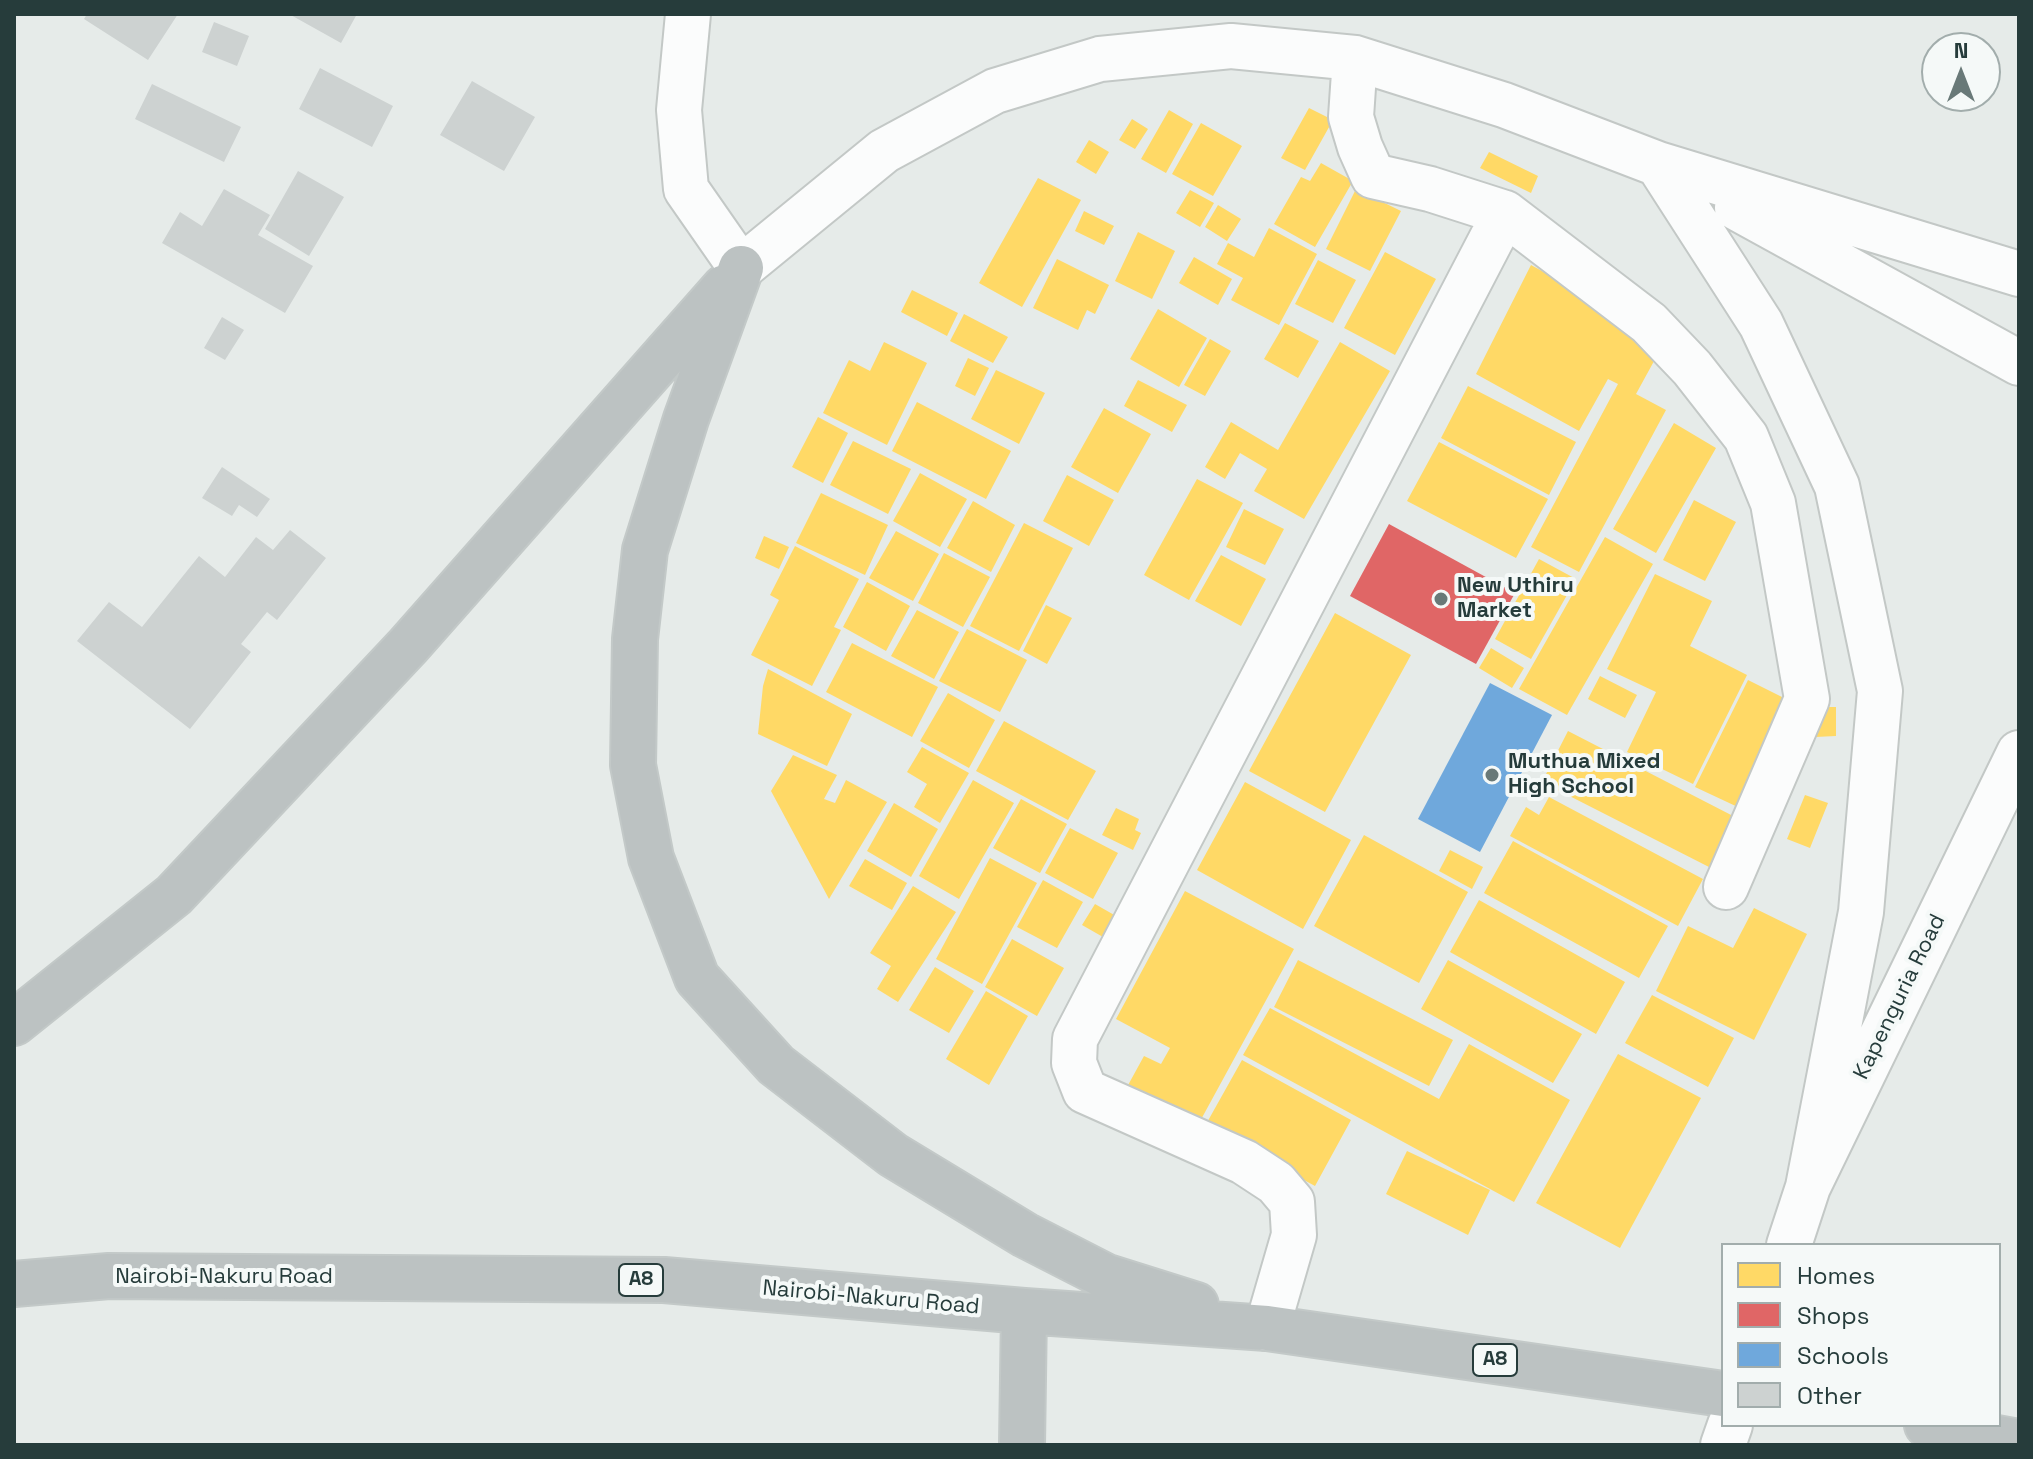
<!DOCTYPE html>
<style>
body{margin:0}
#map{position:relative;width:2033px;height:1459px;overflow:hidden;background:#e6ebe9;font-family:"Space Grotesk",sans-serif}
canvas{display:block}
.frame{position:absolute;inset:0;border:16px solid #263c3b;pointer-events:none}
.legend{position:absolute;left:1721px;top:1243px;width:280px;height:184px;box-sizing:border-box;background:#f5f9f8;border:2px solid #a2adac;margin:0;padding:10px 14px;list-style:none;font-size:24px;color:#263c3b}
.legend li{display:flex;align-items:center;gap:16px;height:40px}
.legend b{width:40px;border:2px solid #a2adac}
.north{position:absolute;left:1921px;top:32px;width:80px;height:80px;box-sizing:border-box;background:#f5f9f8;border:2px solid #a2adac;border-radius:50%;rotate:0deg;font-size:22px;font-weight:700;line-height:32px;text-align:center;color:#263c3b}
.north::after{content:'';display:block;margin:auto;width:28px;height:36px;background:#697978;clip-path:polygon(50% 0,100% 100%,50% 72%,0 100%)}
</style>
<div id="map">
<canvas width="2033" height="1459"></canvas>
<div class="frame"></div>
<ul class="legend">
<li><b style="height:22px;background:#ffd966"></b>Homes</li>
<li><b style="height:22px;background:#e06666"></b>Shops</li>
<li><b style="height:22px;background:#6fa8dc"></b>Schools</li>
<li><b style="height:22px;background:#cdd2d1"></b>Other</li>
</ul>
<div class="north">N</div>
</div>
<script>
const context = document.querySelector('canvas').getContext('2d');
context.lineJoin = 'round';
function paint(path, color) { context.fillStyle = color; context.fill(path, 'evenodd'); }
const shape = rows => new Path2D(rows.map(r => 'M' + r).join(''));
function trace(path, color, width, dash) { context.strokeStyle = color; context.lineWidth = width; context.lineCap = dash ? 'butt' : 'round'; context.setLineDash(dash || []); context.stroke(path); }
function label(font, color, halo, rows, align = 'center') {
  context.font = font + ' "Space Grotesk",sans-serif'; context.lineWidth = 8; context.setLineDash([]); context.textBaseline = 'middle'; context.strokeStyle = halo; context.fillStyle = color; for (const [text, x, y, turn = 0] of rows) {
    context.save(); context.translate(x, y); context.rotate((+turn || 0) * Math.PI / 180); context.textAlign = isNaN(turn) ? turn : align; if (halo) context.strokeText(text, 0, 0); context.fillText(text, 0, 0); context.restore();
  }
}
paint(shape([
 [1309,108,1333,120,1305,170,1281,158],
 [1169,110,1193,124,1166,173,1141,159],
 [1132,119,1148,129,1135,149,1119,140],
 [1201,123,1242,146,1213,196,1172,174],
 [1089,140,1109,152,1096,174,1076,162],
 [1489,152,1538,176,1531,193,1480,168],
 [1321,163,1353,181,1315,247,1274,224,1301,177,1310,181],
 [1038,178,1081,200,1022,307,979,283],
 [1356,189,1401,211,1370,271,1326,249],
 [1190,190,1214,203,1200,227,1176,213],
 [1218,205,1241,219,1227,241,1205,227],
 [1084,211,1114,226,1104,245,1075,231],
 [1269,228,1317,254,1279,325,1231,300,1243,278,1217,264,1228,243,1254,257],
 [1138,232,1175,251,1152,299,1115,281],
 [1385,252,1436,279,1395,355,1344,328],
 [1194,257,1232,279,1218,305,1179,283],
 [1057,259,1109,285,1095,314,1087,310,1078,330,1033,308],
 [1318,260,1356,280,1333,323,1295,304],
 [1531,265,1644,327,1659,352,1636,394,1666,410,1579,572,1531,547,1618,384,1608,379,1579,431,1476,374],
 [912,290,958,313,947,336,901,312],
 [1158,309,1207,338,1179,387,1130,359],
 [964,314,1008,337,993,363,950,341],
 [1285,323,1319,341,1298,378,1264,359],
 [1210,339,1231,351,1205,396,1184,385],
 [884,342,927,363,887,445,823,413,849,360,870,371],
 [1340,342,1390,371,1304,519,1254,491,1267,469,1240,453,1225,479,1205,467,1231,422,1278,450],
 [968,358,989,368,975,396,955,386],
 [996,370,1045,393,1019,444,971,419],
 [1138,380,1187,405,1172,432,1124,406],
 [1468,386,1576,442,1549,495,1441,438],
 [917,402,1011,451,986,499,892,451],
 [1104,408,1151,434,1118,493,1071,467],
 [818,417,848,433,823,483,792,467],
 [1674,423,1716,448,1656,553,1613,529],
 [853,441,911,469,888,514,830,485],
 [1439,442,1548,499,1516,558,1407,501],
 [920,473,967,499,940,547,893,521],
 [1067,475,1114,500,1089,546,1043,521],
 [1197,479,1243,503,1189,600,1144,575],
 [821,493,888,525,865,575,796,543],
 [1694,500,1736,522,1705,581,1663,560],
 [973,501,1015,525,991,572,947,548],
 [1244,509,1284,529,1265,565,1226,547],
 [1024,523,1073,548,1019,651,970,626],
 [896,531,939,554,913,601,869,578],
 [764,536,789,547,779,569,755,558],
 [1605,537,1653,564,1567,715,1519,689],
 [795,546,859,579,834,627,841,630,812,686,751,655,779,600,770,595],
 [944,553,990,577,963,627,918,603],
 [1221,555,1266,579,1241,626,1195,601],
 [1539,559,1576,579,1531,659,1495,639],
 [1655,574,1712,601,1690,646,1747,675,1693,784,1627,752,1656,692,1607,669],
 [867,582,910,606,886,651,843,627],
 [1046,605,1072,618,1047,664,1023,651],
 [917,610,959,632,934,679,891,656],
 [1335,613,1411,655,1325,812,1249,771],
 [967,629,1027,660,1000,712,939,681],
 [852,643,938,687,912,737,826,692],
 [1491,648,1524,668,1512,688,1479,668],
 [768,669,852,714,827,766,758,734,763,686],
 [1600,676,1637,695,1625,718,1588,699],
 [1748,680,1794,703,1742,809,1695,787],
 [948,693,995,720,969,768,920,741],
 [1815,707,1836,707,1836,736,1815,737],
 [1004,721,1096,771,1068,820,976,771],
 [1568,731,1735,817,1709,867,1542,782],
 [922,747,969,773,940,823,914,807,927,784,907,772],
 [793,755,837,775,824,799,835,803,846,780,887,802,829,899,771,791],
 [973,780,1014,803,959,899,919,876],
 [1245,782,1351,840,1303,929,1197,870],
 [1805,795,1828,803,1810,848,1787,839],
 [1549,797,1703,879,1678,926,1510,836,1526,807,1539,815],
 [1021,799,1067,824,1040,873,993,848],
 [894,803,938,829,911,877,867,851],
 [1116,808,1139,819,1135,830,1141,833,1133,850,1102,835],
 [1070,828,1118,853,1093,899,1045,873],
 [1364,835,1468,892,1419,983,1314,926],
 [1513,841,1668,926,1639,978,1484,893],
 [1450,850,1483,867,1472,889,1439,871],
 [990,858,1037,883,982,984,936,959],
 [865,859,907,883,892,910,849,886],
 [1043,880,1083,902,1057,948,1017,927],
 [913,886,956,912,898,1002,877,989,891,966,870,953],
 [1185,891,1294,949,1198,1125,1127,1087,1144,1056,1161,1064,1170,1048,1116,1019],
 [1479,900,1625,982,1596,1034,1450,952],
 [1095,904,1116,916,1103,937,1082,925],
 [1754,908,1807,934,1754,1040,1656,991,1688,926,1733,948],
 [1012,939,1064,968,1037,1016,985,987],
 [1298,960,1453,1040,1429,1086,1274,1007],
 [1448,960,1582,1034,1553,1083,1421,1009],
 [935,967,974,991,949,1033,909,1010],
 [986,991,1028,1016,989,1085,946,1059],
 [1652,995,1734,1038,1708,1087,1625,1043],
 [1270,1008,1439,1099,1469,1044,1570,1100,1514,1202,1243,1055],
 [1618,1054,1701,1098,1620,1248,1536,1203],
 [1242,1060,1351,1120,1315,1186,1205,1126],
 [1407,1151,1490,1190,1468,1235,1386,1194]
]), '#ffd966');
paint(shape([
 [1389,524,1515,593,1476,664,1350,596]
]), '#e06666');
paint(shape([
 [1490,683,1552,715,1480,852,1418,819]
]), '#6fa8dc');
paint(shape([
 [87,14,178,14,148,60,84,19],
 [289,14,357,14,341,43],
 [214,22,249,36,237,66,202,52],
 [320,68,393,106,372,147,299,109],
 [472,81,535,117,504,171,440,135],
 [152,84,241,127,224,162,135,119],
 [298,171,344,197,309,256,265,229],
 [224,189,270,215,258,235,313,266,285,313,162,243,180,212,202,226],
 [222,317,244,330,225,360,204,348],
 [222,467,270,499,257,517,239,505,232,516,202,498],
 [290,530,326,558,277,620,267,612,241,644,251,652,190,729,77,641,109,602,142,627,199,556,225,577,256,537,273,550]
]), '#cdd2d1');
const minor = shape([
 [688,14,679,110,686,189,741,268,884,151,995,91,1100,59,1231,46,1355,58,1504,105,1658,164,2019,274],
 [1355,58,1351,117,1360,147,1373,176,1430,189,1505,213,1649,323,1692,368,1746,437,1773,503,1807,699,1726,887],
 [1658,164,1761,324,1837,486,1880,691,1861,912,1808,1187],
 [1737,208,2019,363],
 [1789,1245,1808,1187,2019,753],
 [1267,1328,1294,1235,1292,1202,1276,1183,1244,1162,1085,1091,1074,1063,1075,1039,1505,213],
 [1723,1445,1730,1425]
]);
const highway = shape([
 [741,268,686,419,645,550,635,639,633,765,651,858,697,978,776,1065,893,1155,1025,1235,1107,1277,1196,1305],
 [14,1023,174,895,408,646,725,287],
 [14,1284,109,1276,664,1280,1024,1311,1267,1328,1723,1394],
 [1927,1425,2019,1442],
 [1022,1445,1024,1311]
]);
trace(minor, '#c3c8c6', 48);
trace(highway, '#c3c9c8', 48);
trace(minor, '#fbfcfc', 44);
trace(highway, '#bcc2c2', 44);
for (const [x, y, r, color] of [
 [1441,599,8,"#697978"],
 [1492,775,8,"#697978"]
]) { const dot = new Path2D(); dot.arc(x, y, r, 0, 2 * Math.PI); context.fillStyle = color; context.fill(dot); trace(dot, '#f5f9f8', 3); }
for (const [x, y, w] of [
 [641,1280,44],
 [1495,1360,44]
]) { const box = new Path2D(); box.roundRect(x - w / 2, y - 16, w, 32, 6); context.fillStyle = '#f5f9f8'; context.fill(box); trace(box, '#263c3b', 2); }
label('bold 20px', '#263c3b', null, [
 ["A8",641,1280],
 ["A8",1495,1360]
]);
label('bold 22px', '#263c3b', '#f5f9f8', [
 ["New Uthiru",1457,586],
 ["Market",1457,611],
 ["Muthua Mixed",1508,762],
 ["High School",1508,787]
], 'left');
label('22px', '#263c3b', '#f5f9f8', [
 ["Kapenguria Road",1900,997,-64],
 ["Nairobi-Nakuru Road",224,1277],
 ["Nairobi-Nakuru Road",871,1298,5]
]);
</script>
